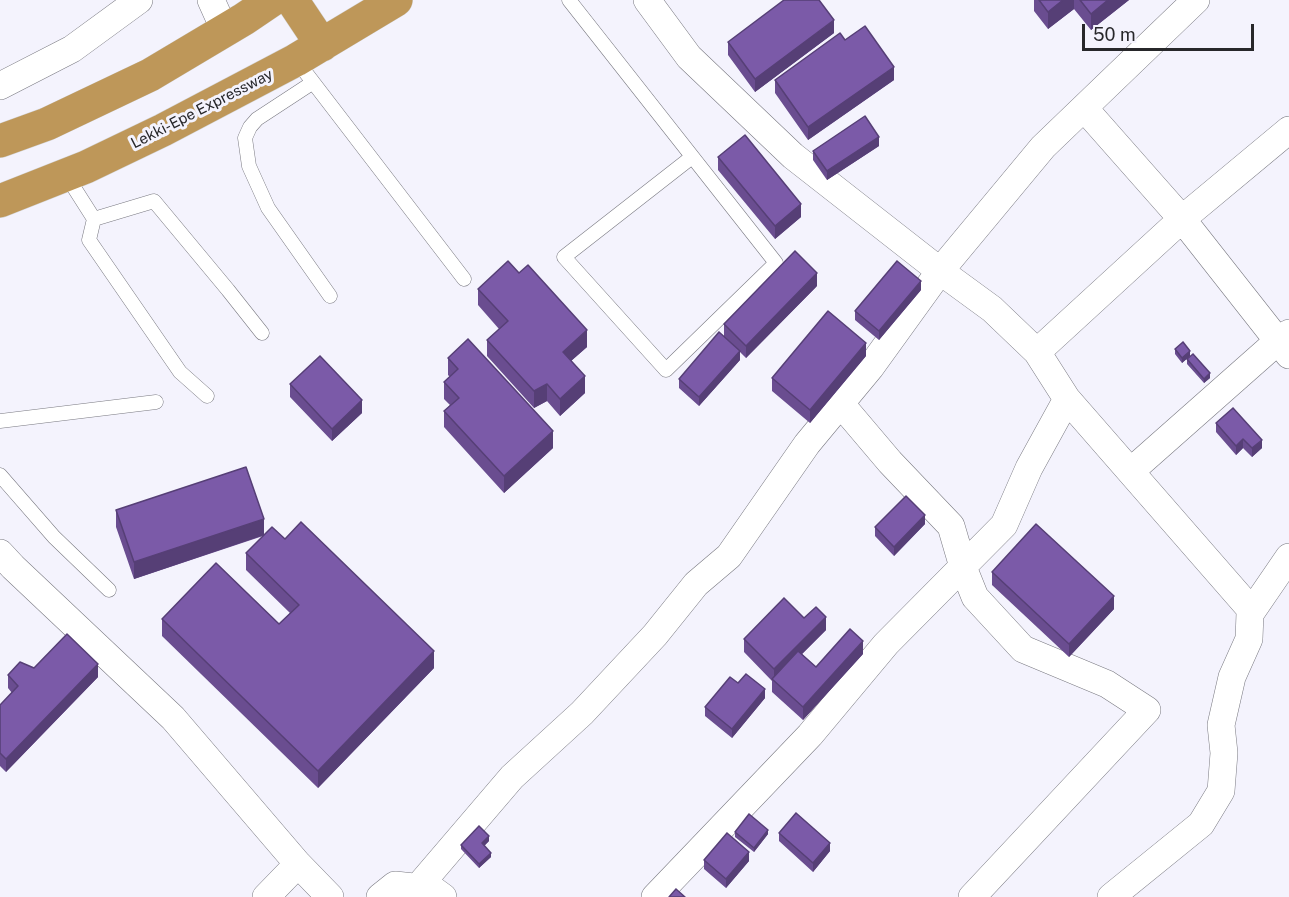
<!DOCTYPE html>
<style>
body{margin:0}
#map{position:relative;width:1289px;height:897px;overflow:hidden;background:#f4f3fd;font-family:"Public Sans",sans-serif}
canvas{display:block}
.scale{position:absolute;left:1082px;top:24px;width:172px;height:27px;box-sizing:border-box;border:3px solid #27272a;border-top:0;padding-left:8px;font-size:18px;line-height:21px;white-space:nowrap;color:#27272a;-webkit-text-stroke:4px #f4f3fd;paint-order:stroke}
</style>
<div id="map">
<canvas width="1289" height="897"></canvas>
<div class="scale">50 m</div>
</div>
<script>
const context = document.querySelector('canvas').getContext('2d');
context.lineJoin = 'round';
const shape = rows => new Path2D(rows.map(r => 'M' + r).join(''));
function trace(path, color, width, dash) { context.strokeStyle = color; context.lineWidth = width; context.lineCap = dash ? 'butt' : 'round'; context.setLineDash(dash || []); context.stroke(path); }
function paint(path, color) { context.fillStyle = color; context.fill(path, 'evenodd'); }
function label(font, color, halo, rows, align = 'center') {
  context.font = font + ' "Public Sans",sans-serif'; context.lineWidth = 6; context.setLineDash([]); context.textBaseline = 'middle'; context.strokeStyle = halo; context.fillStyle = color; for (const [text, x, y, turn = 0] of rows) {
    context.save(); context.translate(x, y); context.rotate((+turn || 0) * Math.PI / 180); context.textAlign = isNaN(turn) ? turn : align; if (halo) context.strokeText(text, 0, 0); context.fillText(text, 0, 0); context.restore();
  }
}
const lane = shape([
 [569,0,776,263,666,370,564,257,692,157],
 [296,60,464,279],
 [312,83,257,119,250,127,245,138,249,166,268,208,330,296],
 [66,175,94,219,154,201,228,290,262,333],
 [94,219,89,240,180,372,207,396],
 [0,421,156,402],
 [0,475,54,537,109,590]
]);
const street = shape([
 [211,0,225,31],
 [647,0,689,57,793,156,940,271,992,309,1037,352,1067,399,1252,611,1250,613,1249,639,1232,677,1221,725,1224,753,1221,791,1201,824,1111,897],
 [0,86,72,49,139,0],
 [1084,108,1182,219,1289,355],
 [1037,352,1182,219,1289,130],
 [840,403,890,462,951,526,963,567,975,597,1023,649,1107,684,1147,710,972,897],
 [1131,471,1278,341,1289,333],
 [0,553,13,567,173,718,298,864,266,897],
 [1252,611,1289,557],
 [298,864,330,897],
 [418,887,512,777,582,713,655,635,696,584,729,556,807,444,870,368,940,271,1043,147,1196,0],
 [380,897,395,885,432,889,443,897],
 [655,897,810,735,886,644,1004,525,1029,468,1067,399]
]);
const highway = shape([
 [292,0,322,45],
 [0,141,47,124,150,75,244,19,272,0],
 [0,201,86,167,163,130,296,60,396,0]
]);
trace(lane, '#797981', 15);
trace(street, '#797981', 28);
trace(highway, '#d4d4d4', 34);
trace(lane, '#fff', 14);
trace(street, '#fff', 27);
trace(highway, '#be9759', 33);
paint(shape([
 [1034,0,1129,0,1091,30,1074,9,1048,29,1034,11],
 [834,33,755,92,728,55,728,42],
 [845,40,894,80,808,140,775,93,775,80],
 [879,146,827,180,813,160,813,151],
 [718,157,801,217,775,239,718,170],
 [817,286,746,358,740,352,740,360,699,406,679,388,679,379,724,337,724,324],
 [478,289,587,347,571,361,585,393,560,416,547,401,534,408,487,356,487,340,499,329,478,305],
 [921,290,879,340,855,320,855,311],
 [1175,349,1190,356,1182,363,1175,354],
 [866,356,810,423,772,391,772,378],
 [448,358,553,448,504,493,444,427,444,411,450,405,444,399,444,382,450,377,448,375],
 [1187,359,1210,378,1204,383,1187,364],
 [290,384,362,413,332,441,290,397],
 [1216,423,1262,448,1252,457,1243,448,1236,455,1216,432],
 [116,510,264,535,285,539,434,668,318,788,162,636,162,619,279,624,290,613,246,570,246,553,263,536,134,579,116,527],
 [925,524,894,556,875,536,875,527],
 [992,572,1114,609,1069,657,992,585],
 [804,618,826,630,802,654,816,667,863,654,803,720,772,692,772,681,744,652,744,639],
 [34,668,98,677,6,772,0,766,0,705,12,693,8,688,8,675],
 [738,683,765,698,732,738,705,716,705,707],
 [735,832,768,834,754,852,735,837],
 [779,833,830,851,813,872,779,841],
 [489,841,484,846,491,857,479,868,461,849,461,845],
 [704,860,749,861,726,888,704,869]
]), '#6a4d90');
paint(shape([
 [1063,0,1074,0,1074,9,1048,29,1048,12],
 [1108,0,1129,0,1091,30,1091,14],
 [834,20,834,33,755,92,755,79],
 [894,67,894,80,808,140,808,127],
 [879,137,879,146,827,180,827,171],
 [801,204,801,217,775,239,775,226],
 [817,273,817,286,746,358,746,346],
 [921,281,921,290,879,340,879,331],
 [587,330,587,347,563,368,563,352],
 [866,343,866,356,810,423,810,410],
 [740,351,740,360,699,406,699,397],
 [1190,351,1190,356,1182,363,1182,358],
 [1210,373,1210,378,1204,383,1204,379],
 [585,376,585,393,560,416,560,399],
 [547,384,547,401,534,408,534,391],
 [362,400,362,413,332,441,332,429],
 [553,431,553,448,504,493,504,476],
 [1243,439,1243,448,1236,455,1236,446],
 [1262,440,1262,448,1252,457,1252,448],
 [925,515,925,524,894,556,894,547],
 [264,519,264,535,134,579,134,562],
 [1114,596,1114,609,1069,657,1069,644],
 [826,617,826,630,775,681,774,680,774,669],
 [863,641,863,654,803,720,803,707],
 [434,651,434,668,318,788,318,771],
 [98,664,98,677,6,772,6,759],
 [765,689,765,698,732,738,732,729],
 [768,830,768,834,754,852,754,848],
 [489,836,489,841,482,848,482,843],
 [830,843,830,851,813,872,813,863],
 [749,852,749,861,726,888,726,879],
 [491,853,491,857,479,868,479,864]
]), '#563f76');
const building = shape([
 [784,0,819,0,834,20,755,79,728,42,784,0],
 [1039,0,1063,0,1048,12,1039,0],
 [1080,0,1108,0,1091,14,1080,0],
 [865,26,894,67,808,127,775,80,840,33,845,40,865,26],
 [865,116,879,137,827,171,813,151,865,116],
 [745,135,801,204,775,226,718,157,745,135],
 [795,251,817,273,746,346,724,324,795,251],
 [508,261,519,273,528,265,587,330,563,352,585,376,560,399,547,384,534,391,487,340,508,321,478,289,508,261],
 [897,261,921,281,879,331,855,311,897,261],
 [828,311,866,343,810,410,772,378,828,311],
 [719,332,740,351,699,397,679,379,719,332],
 [468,339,553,431,504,476,444,411,459,398,444,382,458,369,448,358,468,339],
 [1183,342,1190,351,1182,358,1175,349,1183,342],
 [1193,354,1210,373,1204,379,1187,359,1193,354],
 [320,356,362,400,332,429,290,384,320,356],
 [1233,408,1262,440,1252,448,1243,439,1236,446,1216,423,1233,408],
 [246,467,264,519,134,562,116,510,246,467],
 [906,496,925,515,894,547,875,527,906,496],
 [301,522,434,651,318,771,162,619,216,563,279,624,299,605,246,553,272,527,285,539,301,522],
 [1036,524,1114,596,1069,644,992,572,1036,524],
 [784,598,804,618,816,607,826,617,774,669,744,639,784,598],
 [850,629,863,641,803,707,772,679,798,651,816,667,850,629],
 [67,634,98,664,6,759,0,753,0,705,18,686,8,675,20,662,34,668,67,634],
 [746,674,765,689,732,729,705,707,730,677,738,683,746,674],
 [796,813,830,843,813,863,779,833,796,813],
 [749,814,768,830,754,848,735,832,749,814],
 [479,826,489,836,482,843,491,853,479,864,461,845,479,826],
 [727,833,749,852,726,879,704,860,727,833],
 [676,889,685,897,669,897,676,889]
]);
paint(building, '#7b5aa8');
trace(building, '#563f76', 1.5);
label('15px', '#27272a', '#f4f3fd', [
 ["Lekki-Epe Expressway",202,109,-27]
]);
</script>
